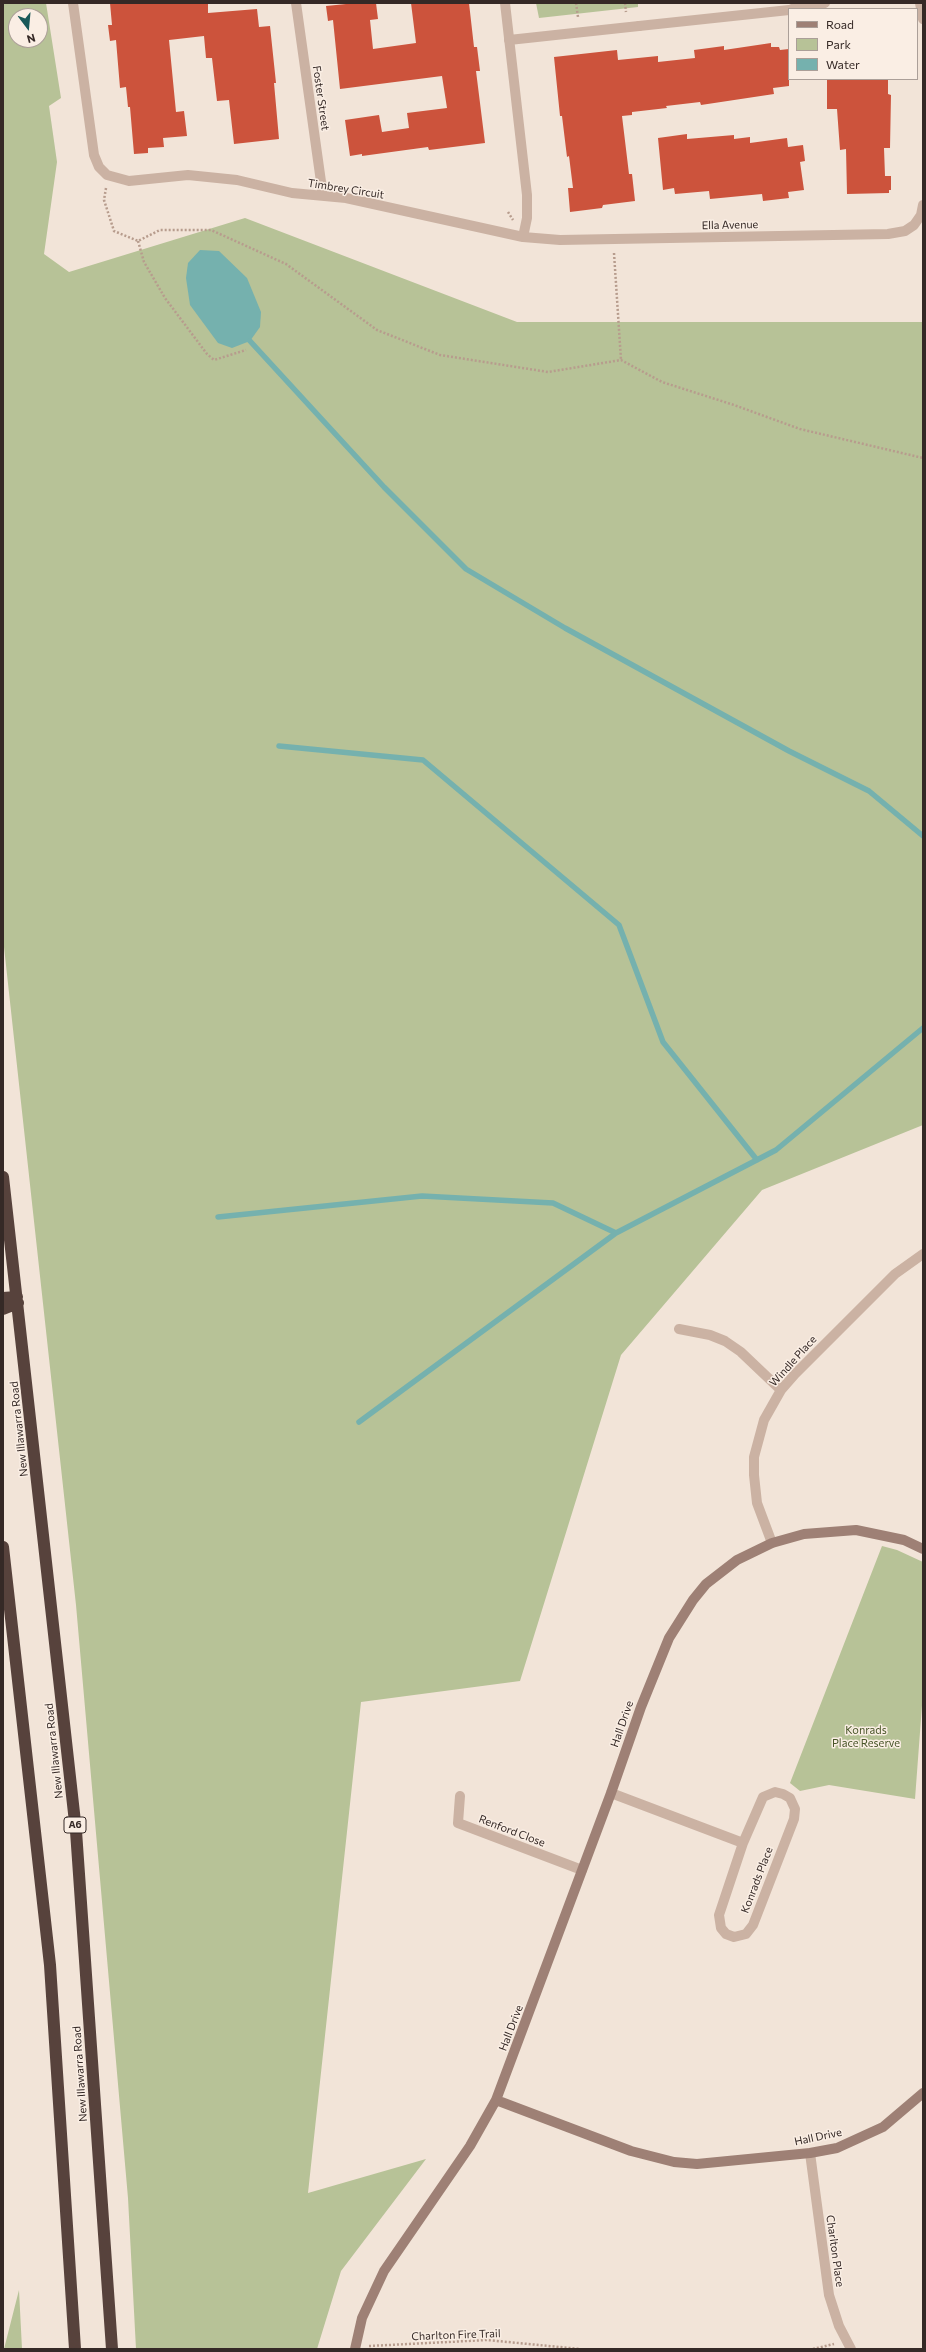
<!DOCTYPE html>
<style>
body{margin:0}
#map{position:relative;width:926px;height:2352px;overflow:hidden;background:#f2e4d8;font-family:Commissioner,sans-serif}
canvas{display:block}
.frame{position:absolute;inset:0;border:4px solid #352926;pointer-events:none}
.legend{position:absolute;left:788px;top:8px;width:130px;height:72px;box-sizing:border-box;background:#faeee4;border:1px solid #ab9f98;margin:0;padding:5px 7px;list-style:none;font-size:12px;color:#352926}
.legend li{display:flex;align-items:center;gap:8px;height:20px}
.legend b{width:20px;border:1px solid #ab9f98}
.north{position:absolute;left:8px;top:8px;width:40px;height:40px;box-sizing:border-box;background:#faeee4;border:1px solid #ab9f98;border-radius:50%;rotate:164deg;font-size:11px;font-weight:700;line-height:16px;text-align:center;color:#352926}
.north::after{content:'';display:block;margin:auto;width:14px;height:18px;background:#195958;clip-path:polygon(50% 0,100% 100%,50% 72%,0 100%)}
</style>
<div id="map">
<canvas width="926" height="2352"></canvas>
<div class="frame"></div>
<ul class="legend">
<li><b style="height:5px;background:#9e8075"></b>Road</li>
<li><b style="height:11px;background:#b7c297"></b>Park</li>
<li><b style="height:11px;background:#75b1ae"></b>Water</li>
</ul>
<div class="north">N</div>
</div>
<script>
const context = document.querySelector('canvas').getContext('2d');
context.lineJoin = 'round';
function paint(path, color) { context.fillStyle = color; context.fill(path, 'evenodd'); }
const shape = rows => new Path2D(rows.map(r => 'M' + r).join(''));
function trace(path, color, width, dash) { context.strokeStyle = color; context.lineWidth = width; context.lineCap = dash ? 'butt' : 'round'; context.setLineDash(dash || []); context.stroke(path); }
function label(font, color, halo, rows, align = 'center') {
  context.font = font + ' Commissioner,sans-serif'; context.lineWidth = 3; context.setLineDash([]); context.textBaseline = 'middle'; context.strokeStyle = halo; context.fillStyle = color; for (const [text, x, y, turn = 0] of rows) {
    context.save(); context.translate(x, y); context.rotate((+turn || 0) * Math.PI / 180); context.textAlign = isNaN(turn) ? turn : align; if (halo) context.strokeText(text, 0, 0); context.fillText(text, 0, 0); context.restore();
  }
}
paint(shape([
 [3,3,46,3,61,98,49,106,57,162,44,254,69,272,245,218,517,322,923,322,923,1125,762,1190,621,1355,520,1681,361,1702,308,2193,426,2159,341,2271,317,2349,136,2349,128,2198,76,1605,4,947],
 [16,16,40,16,40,40,16,40],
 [536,3,638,3,638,7,539,18],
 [882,1546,897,1550,923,1562,923,1692,915,1799,829,1785,800,1791,790,1783],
 [19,2290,22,2349,4,2349]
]), '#b7c297');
paint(shape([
 [200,250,219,251,247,278,261,312,260,327,250,341,232,348,218,343,190,305,186,278,188,263]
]), '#75b1ae');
trace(shape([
 [250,341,384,487,466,569,565,628,789,751,869,791,923,836],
 [279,746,423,760,619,925,663,1042,757,1160],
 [218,1217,422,1196,553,1203,616,1233],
 [359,1422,616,1233,776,1150,923,1028]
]), '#75b1ae', 5.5);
paint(shape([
 [110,3,208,3,208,13,257,9,259,27,270,26,276,83,274,83,279,139,234,144,229,100,217,101,212,58,206,58,204,36,169,40,176,112,184,111,187,136,163,138,164,147,148,148,148,153,134,154,130,107,128,107,126,87,120,88,116,40,110,41,108,25,112,25],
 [356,3,376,3,378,19,370,20,373,49,416,43,411,3,469,3,474,47,477,47,480,71,476,71,485,143,429,150,428,147,362,156,362,154,350,156,345,120,379,115,382,132,409,128,407,113,447,108,442,76,340,89,333,20,328,21,326,6],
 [771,43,771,47,779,47,780,50,789,49,789,86,773,88,774,94,701,105,700,102,666,106,667,108,632,112,632,115,622,116,629,174,632,174,635,201,603,205,602,208,570,212,568,188,573,188,569,156,567,157,562,116,560,116,554,57,617,50,618,60,658,56,658,62,695,58,694,50,724,46,724,50],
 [827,79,888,79,888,94,891,95,890,148,884,148,885,176,891,176,891,190,889,190,889,193,847,194,846,149,840,150,837,109,827,109],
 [687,134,687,139,734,135,734,139,750,137,750,143,787,138,788,147,803,145,805,161,800,162,804,190,788,192,789,198,763,201,762,194,710,199,709,191,675,194,674,188,663,190,658,138]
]), '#cc533c');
trace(shape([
 [576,3,578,17],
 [625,3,626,12],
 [106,188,104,200,114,231,138,241,160,230,211,230,286,264,377,330,440,355,548,372,621,360,662,382,734,405,800,429,923,458],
 [508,212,513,220],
 [138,241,144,262,165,298,207,354,214,360,246,350],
 [614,253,621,360],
 [369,2346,487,2340,580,2349],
 [813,2349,834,2344]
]), '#b79c8d', 2.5, [2, 2]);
trace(shape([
 [509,40,639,26]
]), '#cbb2a3', 10);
trace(shape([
 [73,3,94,155,99,167,107,175,129,181,188,175,237,180,292,193,346,198,523,237,527,218,527,195,505,3],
 [296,3,323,196],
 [920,3,923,19],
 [792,9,825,3],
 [639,26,789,10],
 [523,237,560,240,888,234,905,231,914,225,921,215,923,205],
 [679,1329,710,1335,725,1341,741,1352,781,1390],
 [772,1543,757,1503,754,1475,754,1457,764,1420,781,1390,795,1374,895,1274,923,1254],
 [611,1793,743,1843,763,1797,775,1792,783,1794,790,1798,795,1809,794,1819,753,1925,746,1934,734,1937,726,1934,721,1928,719,1915,743,1843],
 [460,1796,458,1823,582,1870],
 [810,2153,829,2295,839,2326,851,2349]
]), '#cbb2a3', 10);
trace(shape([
 [496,2100,631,2151,674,2162,697,2164,810,2153,837,2148,883,2127,923,2093],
 [355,2349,362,2318,384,2271,470,2146,496,2100,611,1793,641,1707,669,1638,693,1600,706,1584,737,1560,772,1543,804,1534,856,1530,904,1540,923,1549]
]), '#9e8075', 10);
trace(shape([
 [3,1177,76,1831,112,2349],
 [3,1298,17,1297],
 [3,1309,18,1303],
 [3,1547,50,1965,75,2349]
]), '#57423c', 12);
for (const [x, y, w] of [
 [75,1825,22]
]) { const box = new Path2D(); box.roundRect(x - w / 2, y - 8, w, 16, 3); context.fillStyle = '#faeee4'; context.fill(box); trace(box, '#352926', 1); }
label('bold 10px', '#352926', null, [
 ["A6",75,1825]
]);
label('11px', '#352926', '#faeee4', [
 ["Foster Street",321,98,82],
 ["Timbrey Circuit",346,189,9],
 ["Ella Avenue",730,225,-1],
 ["Windle Place",793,1361,-48],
 ["New Illawarra Road",19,1429,-96],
 ["Hall Drive",622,1724,-71],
 ["New Illawarra Road",54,1751,-96],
 ["Renford Close",512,1831,21],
 ["Konrads Place",757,1880,-69],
 ["Hall Drive",511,2028,-69],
 ["New Illawarra Road",80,2074,-94],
 ["Hall Drive",818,2137,-12],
 ["Charlton Place",835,2251,82],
 ["Charlton Fire Trail",456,2335,-2]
]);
label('11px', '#485528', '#faeee4', [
 ["Konrads",866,1730],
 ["Place Reserve",866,1743]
]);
</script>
